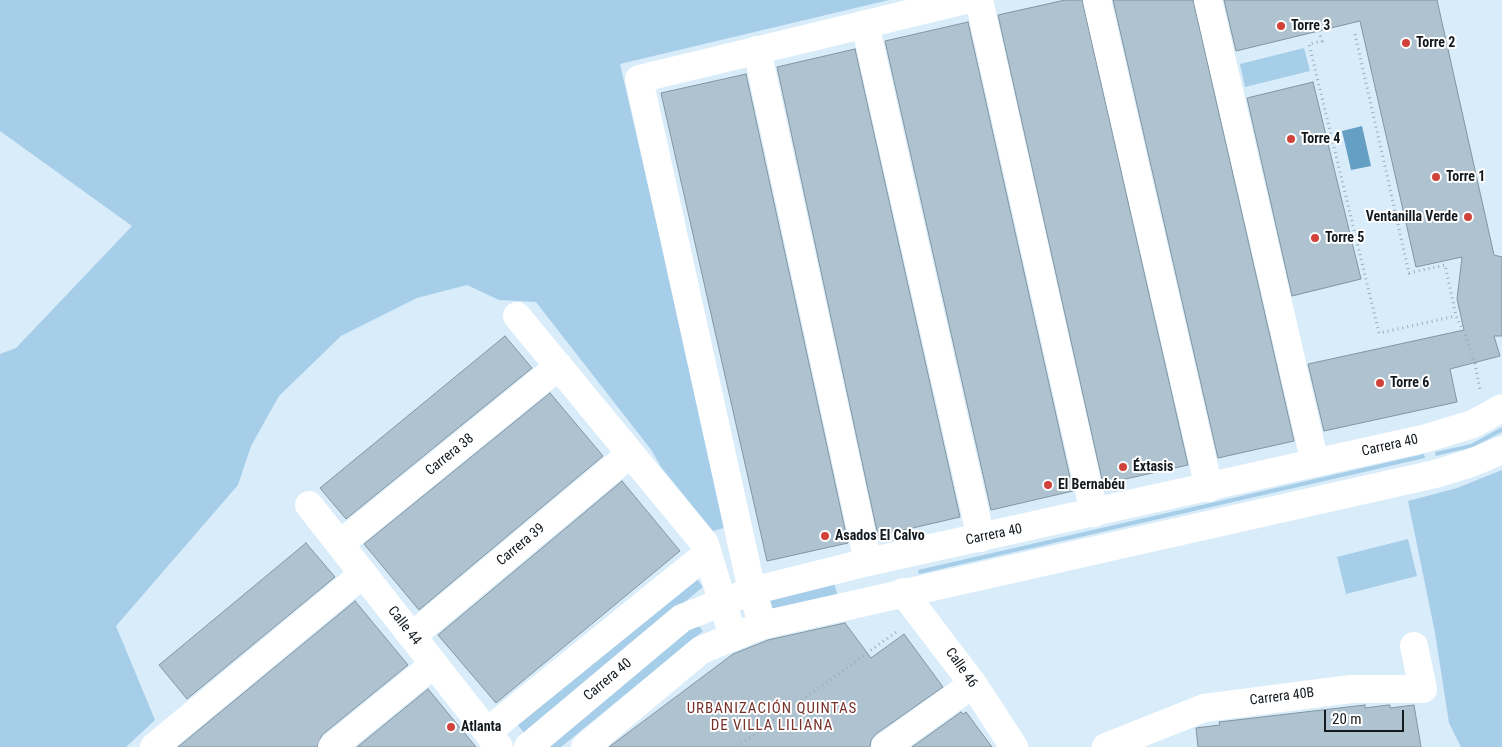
<!DOCTYPE html>
<meta charset="utf-8">
<style>
body{margin:0}
#map{position:relative;width:1502px;height:747px;overflow:hidden;background:#d8ecfa;font-family:"Roboto Condensed",sans-serif}
canvas{display:block}
.scale{position:absolute;left:1324px;top:710px;width:80px;height:22px;box-sizing:border-box;border:2px solid #131a1f;border-top:0;padding-left:6px;font-size:15px;line-height:18px;white-space:nowrap;color:#131a1f;-webkit-text-stroke:4px #fff;paint-order:stroke}
</style>
<div id="map">
<canvas width="1502" height="747"></canvas>
<div class="scale">20 m</div>
</div>
<script>
const context = document.querySelector('canvas').getContext('2d');
context.lineJoin = 'round';
function paint(path, color) { context.fillStyle = color; context.fill(path, 'evenodd'); }
const shape = rows => new Path2D(rows.map(r => 'M' + r).join(''));
function trace(path, color, width, dash) { context.strokeStyle = color; context.lineWidth = width; context.lineCap = dash ? 'butt' : 'round'; context.setLineDash(dash || []); context.stroke(path); }
function label(font, color, halo, rows, align = 'center') {
  context.font = font + ' "Roboto Condensed",sans-serif'; context.lineWidth = 4; context.setLineDash([]); context.textBaseline = 'middle'; context.strokeStyle = halo; context.fillStyle = color; for (const [text, x, y, turn = 0] of rows) {
    context.save(); context.translate(x, y); context.rotate((+turn || 0) * Math.PI / 180); context.textAlign = isNaN(turn) ? turn : align; if (halo) context.strokeText(text, 0, 0); context.fillText(text, 0, 0); context.restore();
  }
}
paint(shape([
 [0,0,889,0,620,64,727,527,713,531,661,467,652,451,536,302,499,300,467,285,417,298,341,336,279,396,251,446,238,485,116,626,155,720,126,747,0,747,0,354,16,348,132,226,0,131],
 [1304,48,1310,71,1245,87,1240,64],
 [1502,427,1502,432,1473,447,1436,456,1435,452,1471,444],
 [1424,454,1425,458,919,574,918,570],
 [1502,470,1502,747,1461,747,1449,723,1435,633,1408,501,1457,488],
 [1408,539,1417,576,1346,594,1337,557],
 [696,578,703,587,524,733,517,724],
 [834,582,838,597,773,612,770,598],
 [696,623,703,631,561,747,544,747]
]), '#a7cee9');
paint(shape([
 [1362,126,1371,166,1351,170,1342,131]
]), '#659fc3');
const building = shape([
 [1065,0,1082,0,1188,465,1103,484,998,15,1065,0],
 [1113,0,1193,0,1294,441,1218,458,1113,0],
 [1224,0,1437,0,1494,255,1502,257,1502,336,1494,336,1500,356,1450,369,1457,402,1324,431,1308,364,1464,330,1457,299,1462,257,1416,267,1360,21,1236,51,1224,0],
 [968,22,1073,491,991,510,885,41,968,22],
 [855,49,960,517,878,536,777,67,855,49],
 [746,74,848,543,767,561,661,93,746,74],
 [1313,82,1361,279,1292,296,1247,98,1313,82],
 [505,336,532,368,346,519,320,488,505,336],
 [550,393,603,456,419,610,364,544,550,393],
 [622,481,680,551,496,703,438,635,622,481],
 [306,543,335,577,187,699,159,665,306,543],
 [355,601,408,665,322,735,317,747,178,747,355,601],
 [845,623,871,658,904,634,943,687,876,734,871,740,870,747,609,747,733,654,768,640,845,623],
 [428,689,476,747,357,747,428,689],
 [1365,705,1365,708,1388,705,1390,705,1390,708,1414,705,1421,747,1198,747,1196,728,1220,725,1219,722,1365,705],
 [961,712,963,714,966,712,992,747,912,747,961,712]
]);
paint(building, '#afc2cf');
trace(building, '#8295a1', 1);
trace(shape([
 [1319,31,1322,41,1309,44,1379,333,1456,316],
 [1355,34,1409,273,1445,265,1456,316,1465,334,1475,363,1480,390],
 [737,747,899,630]
]), '#9cacb7', 3, [1, 4]);
trace(shape([
 [979,0,1094,513],
 [1097,0,1209,488],
 [1208,0,1315,463],
 [865,24,981,538],
 [757,50,868,562],
 [517,316,705,544,733,637],
 [309,505,499,747],
 [340,544,559,366],
 [903,592,973,684,1014,747],
 [763,625,752,591,639,79,966,0],
 [412,636,630,454],
 [487,732,708,553],
 [154,747,363,574],
 [332,747,434,664],
 [885,747,973,684],
 [1106,747,1204,708,1351,689,1423,689,1414,646]
]), '#fff', 28);
trace(shape([
 [528,747,682,618,752,591,868,562,1427,438,1473,424,1502,408],
 [585,747,701,650,763,625,1435,474,1471,463,1502,450]
]), '#fff', 28);
for (const [x, y, r, color] of [
 [1281,26,5,"#d0423a"],
 [1406,43,5,"#d0423a"],
 [1291,139,5,"#d0423a"],
 [1436,177,5,"#d0423a"],
 [1468,217,5,"#d0423a"],
 [1315,238,5,"#d0423a"],
 [1380,383,5,"#d0423a"],
 [1123,467,5,"#d0423a"],
 [1048,485,5,"#d0423a"],
 [825,536,5,"#d0423a"],
 [451,727,5,"#d0423a"]
]) { const dot = new Path2D(); dot.arc(x, y, r, 0, 2 * Math.PI); context.fillStyle = color; context.fill(dot); trace(dot, '#fff', 2); }
label('bold 14px', '#131a1f', '#fff', [
 ["Torre 3",1291,26],
 ["Torre 2",1416,43],
 ["Torre 4",1301,139],
 ["Torre 1",1446,177],
 ["Ventanilla Verde",1458,217,"right"],
 ["Torre 5",1325,238],
 ["Torre 6",1390,383],
 ["Éxtasis",1133,467],
 ["El Bernabéu",1058,485],
 ["Asados El Calvo",835,536],
 ["Atlanta",461,727]
], 'left');
label('14px', '#131a1f', '#fff', [
 ["Carrera 40",1390,446,-13],
 ["Carrera 38",450,455,-39],
 ["Carrera 40",994,535,-12],
 ["Carrera 39",521,545,-40],
 ["Calle 44",404,626,52],
 ["Calle 46",961,668,55],
 ["Carrera 40",608,680,-40],
 ["Carrera 40B",1282,697,-7]
]);
context.letterSpacing = '1px';
label('15px', '#78322c', '#fff', [
 ["URBANIZACIÓN QUINTAS",772,709],
 ["DE VILLA LILIANA",772,726]
]);
context.letterSpacing = '0px';
</script>
